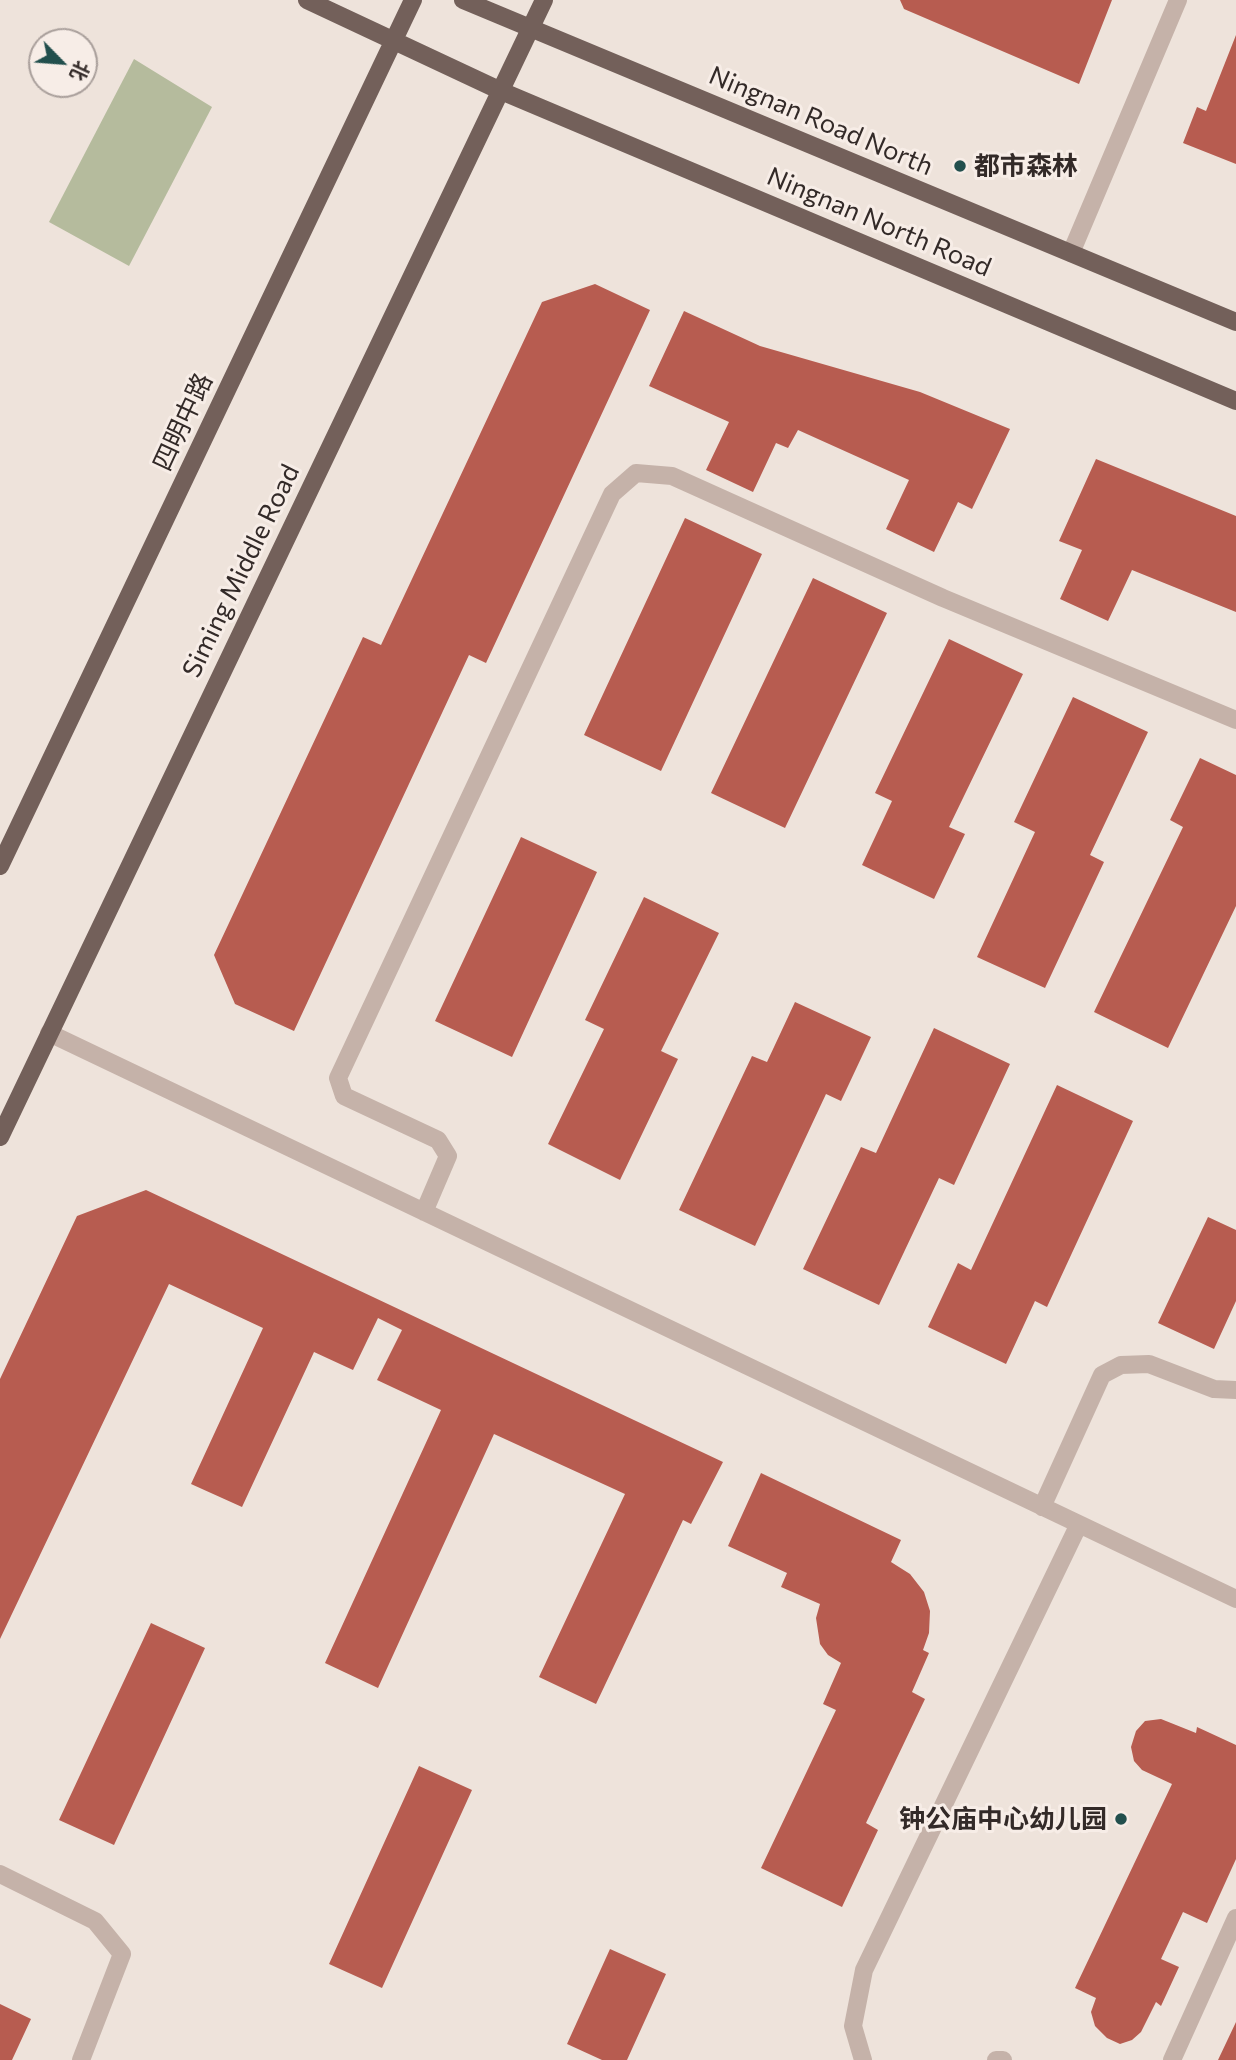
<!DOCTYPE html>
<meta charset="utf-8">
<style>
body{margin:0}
#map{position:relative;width:1236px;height:2060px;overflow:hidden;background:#eee3db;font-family:Commissioner,"Noto Sans SC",sans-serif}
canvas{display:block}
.north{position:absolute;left:28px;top:28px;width:70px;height:70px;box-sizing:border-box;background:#f7ede7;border:2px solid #a99f9b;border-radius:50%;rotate:115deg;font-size:19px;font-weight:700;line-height:28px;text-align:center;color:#332a28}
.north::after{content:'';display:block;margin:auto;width:24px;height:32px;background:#224f4d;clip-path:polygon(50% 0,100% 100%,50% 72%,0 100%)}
</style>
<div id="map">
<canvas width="1236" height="2060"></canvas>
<div class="north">北</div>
</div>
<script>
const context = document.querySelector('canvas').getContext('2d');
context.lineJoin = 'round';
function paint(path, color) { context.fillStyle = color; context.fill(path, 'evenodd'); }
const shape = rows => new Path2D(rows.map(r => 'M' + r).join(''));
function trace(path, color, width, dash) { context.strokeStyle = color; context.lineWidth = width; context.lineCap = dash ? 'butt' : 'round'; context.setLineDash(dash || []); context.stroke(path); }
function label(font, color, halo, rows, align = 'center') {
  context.font = font + ' Commissioner,"Noto Sans SC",sans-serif'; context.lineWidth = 6; context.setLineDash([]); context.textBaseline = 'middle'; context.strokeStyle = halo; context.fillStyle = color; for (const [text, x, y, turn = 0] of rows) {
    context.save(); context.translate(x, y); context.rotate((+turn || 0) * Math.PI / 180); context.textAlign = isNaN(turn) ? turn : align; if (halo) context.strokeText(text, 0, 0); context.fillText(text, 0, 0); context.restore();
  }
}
paint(shape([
 [134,59,212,107,129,266,49,222]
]), '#b5bb9d');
paint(shape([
 [900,0,1112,0,1079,84,904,9],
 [1236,35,1236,164,1183,143,1197,107,1206,111],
 [595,284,650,310,486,663,469,655,294,1031,235,1004,214,955,363,637,381,645,542,302],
 [684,311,760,346,920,392,1010,429,972,509,958,502,934,552,886,529,909,480,798,430,788,448,776,443,753,492,706,470,729,422,649,386],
 [1096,459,1236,516,1236,612,1132,570,1108,621,1060,599,1082,550,1059,541],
 [685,518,762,554,661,771,584,735],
 [813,578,887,613,785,828,711,793],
 [949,639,1023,674,949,827,965,834,934,899,862,865,892,801,875,793],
 [1073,697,1148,732,1090,855,1104,862,1045,988,977,957,1035,832,1014,822],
 [1200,758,1236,775,1236,906,1168,1048,1094,1012,1183,827,1170,820],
 [521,837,597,872,512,1057,435,1021],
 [644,897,719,933,661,1051,678,1059,620,1180,548,1144,604,1029,585,1020],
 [795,1002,871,1037,841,1101,826,1094,755,1246,679,1210,752,1056,767,1062],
 [934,1028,1010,1064,954,1185,939,1178,879,1305,803,1269,861,1147,876,1153],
 [1057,1085,1133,1121,1047,1307,1035,1301,1006,1364,928,1327,958,1263,971,1270],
 [146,1190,723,1462,691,1524,683,1520,596,1704,539,1677,625,1494,494,1434,378,1688,325,1663,441,1410,377,1380,402,1330,378,1318,353,1370,314,1352,242,1507,191,1484,263,1328,169,1284,0,1639,0,1379,77,1216],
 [1208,1217,1236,1230,1236,1301,1214,1349,1158,1323],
 [761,1473,901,1540,891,1562,910,1574,924,1592,930,1611,929,1633,923,1650,929,1653,912,1692,925,1699,866,1823,878,1830,842,1907,761,1868,836,1710,823,1704,841,1663,828,1655,820,1644,816,1618,820,1604,781,1587,787,1573,728,1546],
 [151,1623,205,1648,114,1845,59,1820],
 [1161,1719,1196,1733,1197,1727,1236,1745,1236,1859,1207,1923,1183,1912,1161,1959,1179,1967,1161,2006,1156,2002,1141,2032,1132,2040,1120,2044,1107,2038,1095,2026,1091,2012,1096,1998,1075,1988,1172,1784,1142,1770,1134,1761,1131,1747,1136,1731,1145,1721],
 [419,1766,472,1790,382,1988,329,1964],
 [610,1949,666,1974,627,2060,602,2060,567,2044],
 [0,2004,31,2019,12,2060,0,2060],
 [1236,2022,1236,2060,1218,2060]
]), '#b75c50');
trace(shape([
 [1071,253,1178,0],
 [49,1033,1236,1599],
 [424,1212,448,1156,438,1140,344,1096,338,1078,612,494,636,473,672,476,943,598,1236,720],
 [1042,1507,1102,1375,1121,1365,1149,1364,1214,1389,1236,1390],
 [0,1874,95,1921,122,1954,81,2060],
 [863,2060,853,2026,864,1970,1079,1524],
 [996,2060,1003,2060],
 [1172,2060,1236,1918]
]), '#c5b2a9', 18);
trace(shape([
 [307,0,501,91,1236,401],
 [463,0,1236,322],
 [0,866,413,0],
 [0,1137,544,0]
]), '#73605a', 18);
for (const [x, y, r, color] of [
 [960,166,7,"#224f4d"],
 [1121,1819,7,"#224f4d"]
]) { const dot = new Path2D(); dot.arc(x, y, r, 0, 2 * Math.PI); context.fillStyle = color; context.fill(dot); trace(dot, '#f7ede7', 2.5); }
label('26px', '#332a28', '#f7ede7', [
 ["Ningnan Road North",821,121,23],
 ["Ningnan North Road",879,222,23],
 ["四明中路",183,422,-65],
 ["Siming Middle Road",241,571,-64]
]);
label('bold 26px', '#332a28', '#f7ede7', [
 ["都市森林",974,166],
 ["钟公庙中心幼儿园",1107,1819,"right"]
], 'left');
</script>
